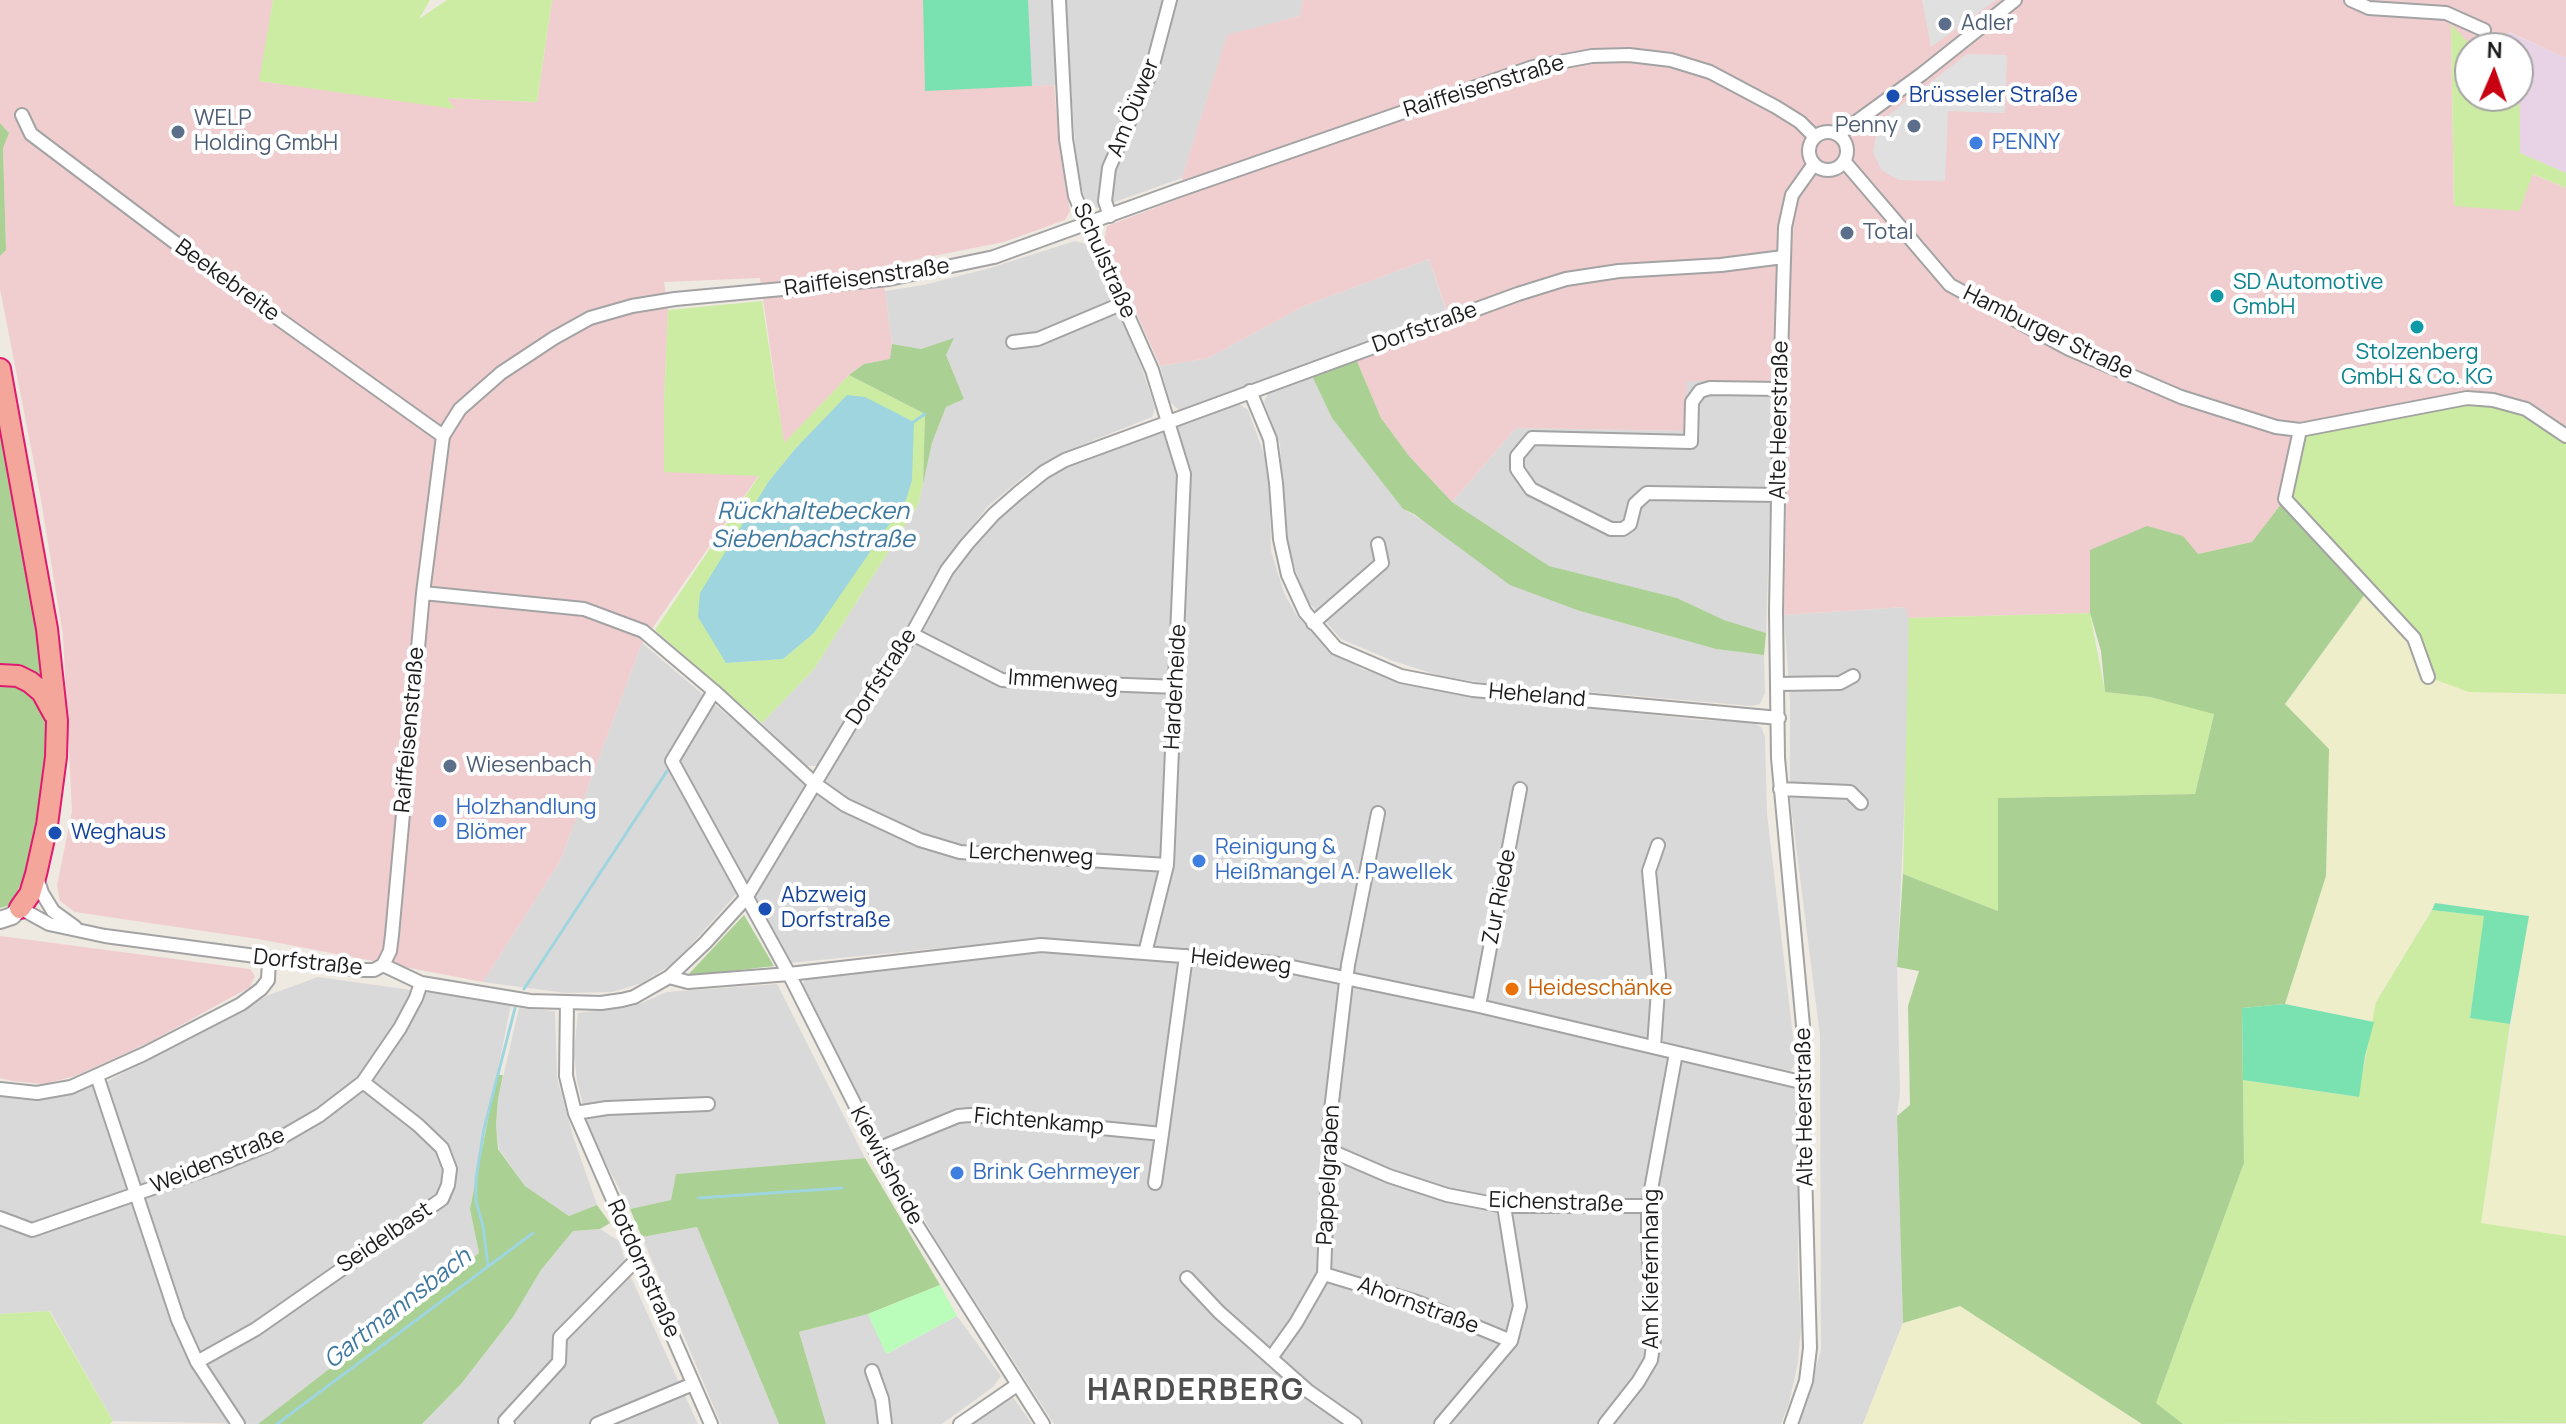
<!DOCTYPE html>
<meta charset="utf-8">
<style>
body{margin:0}
#map{position:relative;width:2566px;height:1424px;overflow:hidden;background:#eee9e1;font-family:Manrope,sans-serif}
canvas{display:block}
.north{position:absolute;left:2454px;top:32px;width:80px;height:80px;box-sizing:border-box;background:#fff;border:2px solid #a4a4a4;border-radius:50%;rotate:2deg;font-size:22px;font-weight:700;line-height:32px;text-align:center;color:#1c1c1c}
.north::after{content:'';display:block;margin:auto;width:28px;height:36px;background:#c80011;clip-path:polygon(50% 0,100% 100%,50% 72%,0 100%)}
</style>
<div id="map">
<canvas width="2566" height="1424"></canvas>
<div class="north">N</div>
</div>
<script>
const context = document.querySelector('canvas').getContext('2d');
context.lineJoin = 'round';
function paint(path, color) { context.fillStyle = color; context.fill(path, 'evenodd'); }
const shape = rows => new Path2D(rows.map(r => 'M' + r).join(''));
function trace(path, color, width, dash) { context.strokeStyle = color; context.lineWidth = width; context.lineCap = dash ? 'butt' : 'round'; context.setLineDash(dash || []); context.stroke(path); }
function label(font, color, halo, rows, align = 'center') {
  context.font = font + ' Manrope,sans-serif'; context.lineWidth = 8; context.setLineDash([]); context.textBaseline = 'middle'; context.strokeStyle = halo; context.fillStyle = color; for (const [text, x, y, turn = 0] of rows) {
    context.save(); context.translate(x, y); context.rotate((+turn || 0) * Math.PI / 180); context.textAlign = isNaN(turn) ? turn : align; if (halo) context.strokeText(text, 0, 0); context.fillText(text, 0, 0); context.restore();
  }
}
paint(shape([
 [923,0,1303,0,1300,16,1227,36,1182,178,1098,208,1087,205,1077,172,1071,86,1054,85,925,91],
 [1075,241,1086,244,1112,295,1142,369,1155,408,1152,417,1084,444,1028,473,987,507,932,580,913,618,818,766,805,766,762,723,814,669,918,505,932,443,946,407,964,399,946,355,953,339,921,349,892,344,885,291,924,285,990,268],
 [1429,259,1447,313,1179,410,1170,402,1160,366,1208,358,1304,306],
 [1312,376,1332,418,1403,509,1580,611,1716,649,1764,655,1765,693,1760,704,1752,706,1485,683,1441,676,1393,661,1341,639,1305,598,1291,556,1285,527,1280,444,1264,402,1268,393],
 [1686,381,1774,381,1766,633,1724,620,1677,598,1549,566,1452,502,1516,428,1685,431],
 [1238,403,1248,410,1264,454,1269,486,1271,551,1284,593,1297,616,1326,647,1362,669,1407,682,1477,696,1700,720,1752,722,1761,727,1765,737,1767,814,1796,1062,1791,1071,1337,969,1218,951,1041,938,790,963,755,897,832,766,925,626,959,564,1002,515,1049,477,1101,451],
 [1906,607,1909,618,1908,729,1897,967,1900,1092,1897,1116,1903,1323,1863,1424,1799,1424,1821,1350,1820,1036,1790,798,1790,701,1784,615],
 [642,643,803,779,806,788,748,881,689,947,669,966,642,983,612,992,566,993,483,982,560,861],
 [1053,952,1239,967,1295,975,1493,1015,1798,1087,1798,1269,1801,1327,1798,1362,1789,1403,1781,1424,1054,1424,934,1237,878,1135,802,985,807,976],
 [318,977,511,1004,470,1209,479,1253,258,1424,113,1421,50,1311,0,1314,0,1096,58,1097,108,1081,269,995],
 [777,984,865,1158,677,1174,672,1200,630,1209,591,1135,577,1081,574,1052,578,1013,642,1003,666,992],
 [519,1008,555,1011,557,1078,574,1139,597,1205,569,1216,525,1186,499,1149,496,1125,498,1099],
 [697,1227,779,1424,721,1424,642,1237],
 [600,1229,619,1241,629,1273,698,1424,422,1424,461,1384,513,1317,541,1270,573,1231],
 [868,1314,887,1354,957,1316,1001,1376,993,1387,942,1424,826,1424,799,1332],
 [1012,1396,1032,1424,972,1424]
]), '#dad9d9');
paint(shape([
 [0,0,273,0,260,81,454,108,447,98,537,102,552,0,923,0,926,90,1054,85,1060,153,1070,211,1065,220,1004,242,878,267,885,291,892,344,890,359,864,364,849,375,784,444,760,278,664,282,668,310,664,403,759,475,642,643,560,861,483,982,258,939,75,912,60,901,57,886,72,811,63,635,40,494,0,289,0,256,6,250,3,148,9,133,0,123],
 [1303,0,2566,0,2566,58,2509,32,2507,48,2473,48,2451,26,2454,206,2532,174,2566,188,2566,436,2285,499,2252,542,2198,554,2090,550,2090,613,1909,618,1905,607,1784,615,1789,382,1687,381,1685,431,1516,428,1452,502,1409,456,1381,418,1356,359,1452,326,1429,259,1304,306,1208,358,1160,366,1104,240,1107,226,1186,196,1182,178,1227,35,1300,16],
 [0,936,250,969,255,976,250,987,150,1042,75,1076,44,1084,12,1081,0,1078]
]), '#f0ced0');
paint(shape([
 [2508,32,2566,58,2566,173,2519,153,2519,56,2518,48,2507,48]
]), '#e8d2e5');
paint(shape([
 [2368,590,2517,694,2566,694,2566,1236,2481,1224,2528,916,2435,903,2376,1002,2374,1022,2285,1004,2326,876,2285,705],
 [1960,1306,2142,1424,1863,1424,1903,1323]
]), '#eeeecb');
paint(shape([
 [273,0,430,0,419,19,447,0,552,0,537,102,447,98,455,109,259,81],
 [2451,24,2473,48,2470,48,2470,96,2518,96,2519,55,2520,153,2566,173,2566,188,2533,174,2519,211,2454,206],
 [762,301,784,443,849,375,925,414,923,484,918,505,814,669,762,723,655,630,759,476,664,472,664,403,668,310],
 [847,396,814,633,783,659,726,663,769,481,796,448],
 [2467,398,2526,409,2566,436,2566,694,2469,692,2428,677,2414,638,2285,499,2300,430],
 [2090,613,2105,692,2150,697,2214,713,2195,794,1999,798,1998,911,1903,874,1909,618],
 [2432,910,2485,916,2470,1017,2510,1024,2481,1223,2566,1236,2566,1423,2183,1424,2156,1403,2244,1163,2243,1080,2358,1097,2376,1002],
 [49,1311,113,1421,110,1424,0,1424,0,1314]
]), '#cdeca3');
paint(shape([
 [0,123,9,133,3,148,6,250,0,256],
 [954,338,946,355,964,399,946,407,932,443,923,484,925,414,849,375,864,364,890,359,892,344,921,349],
 [1356,359,1381,418,1409,456,1452,502,1549,566,1677,598,1724,620,1766,633,1764,655,1716,649,1580,611,1510,585,1414,514,1403,509,1332,418,1312,376],
 [0,414,47,685,33,670,0,663],
 [2285,499,2368,590,2285,704,2329,749,2326,876,2285,1004,2242,1008,2244,1163,2156,1403,2183,1424,2142,1424,1960,1306,1903,1323,1897,1116,1910,1105,1908,1006,1919,971,1897,967,1903,874,1998,911,1998,798,2195,794,2214,714,2150,697,2105,692,2101,651,2090,613,2090,550,2147,526,2183,536,2198,554,2252,542],
 [0,684,23,685,40,700,49,738,42,789,25,874,11,905,0,908],
 [744,915,774,966,687,976],
 [497,1075,503,1075,498,1099,496,1125,498,1149,525,1186,569,1216,597,1205,610,1223,600,1229,573,1231,541,1270,513,1317,461,1384,422,1424,258,1424,479,1253,470,1209],
 [865,1158,940,1285,868,1314,799,1332,826,1424,779,1424,697,1227,642,1237,630,1209,671,1200,676,1174]
]), '#aad093');
paint(shape([
 [940,1285,957,1316,886,1354,868,1314]
]), '#bafcba');
paint(shape([
 [923,0,1028,0,1032,86,925,91],
 [2435,903,2529,916,2510,1024,2470,1018,2484,916,2432,910],
 [2285,1004,2374,1022,2365,1056,2359,1097,2243,1080,2242,1008]
]), '#7ae2b1');
paint(shape([
 [1922,0,1996,0,1931,47],
 [1967,54,2007,55,2005,113,1948,111,1945,181,1899,180,1881,170,1873,152,1876,134,1886,117]
]), '#e0e0e0');
paint(shape([
 [847,395,865,397,914,422,912,480,906,500,814,633,783,659,726,663,698,617,700,593,769,481,796,448]
]), '#9ed5de');
trace(shape([
 [912,423,925,414],
 [524,989,667,771],
 [699,1198,842,1188],
 [488,1266,483,1226,476,1201,476,1179,484,1129,515,1008],
 [277,1424,533,1233]
]), '#9ed5de', 3);
const minor = shape([
 [1059,0,1066,139,1075,196,1152,370,1184,474,1167,865,1145,953],
 [2351,0,2369,8,2446,13,2484,30],
 [22,115,31,134,234,287,443,436],
 '1809 151a19 19 0 1 1 38 0a19 19 0 1 1-38 0Z',
 [1838,135,1922,74,2015,0],
 [1844,161,1950,285,2069,349,2181,397,2276,427,2300,430,2467,398,2493,400,2526,409,2566,436],
 [1110,216,1105,201,1109,168,1151,72,1170,0],
 [1013,342,1038,339,1121,304],
 [1250,391,1270,439,1276,483,1280,539,1288,575,1305,612,1336,648,1401,676,1473,690,1779,718],
 [2300,430,2285,499,2414,638,2428,677],
 [1779,495,1647,493,1635,504,1630,524,1623,529,1611,529,1531,489,1517,469,1517,456,1532,438,1691,442,1692,402,1700,391,1710,388,1780,389],
 [423,593,584,609,643,631,714,691,814,783,845,805,920,840,960,852,1167,865],
 [1313,623,1382,563,1378,544],
 [912,634,1002,680,1177,687],
 [1778,684,1840,683,1853,676],
 [714,691,672,761,789,974,911,1216,1043,1424],
 [1780,789,1850,792,1861,803],
 [37,877,42,893,53,911,75,927],
 [20,908,49,924,105,936,361,970,374,970,383,965],
 [383,965,390,951,392,935,423,593,443,436,460,409,501,373,554,338,590,318,632,306,675,299,889,279,994,257,1179,190,1533,67,1592,56,1629,55,1671,60,1710,72,1776,107,1800,122,1815,137],
 [383,965,421,983,530,1001,567,1002,601,1003,622,1000,634,997,669,977,705,943,746,898,850,725,912,634,947,570,967,544,994,514,1018,493,1044,472,1065,460,1518,294,1566,279,1619,271,1721,265,1783,257],
 [669,977,688,982,789,974,1041,945,1273,963,1479,1006,1805,1083],
 [567,1002,566,1076,575,1113,711,1424],
 [1479,1006,1520,789],
 [1654,1047,1659,976,1649,871,1658,845],
 [97,1076,178,1320,197,1362,238,1424],
 [0,1089,37,1093,71,1087,144,1054,241,1004,261,989,268,980,269,959],
 [575,1113,607,1108,708,1104],
 [875,1150,958,1116,970,1115,1162,1134,1186,956],
 [1329,1150,1389,1176,1447,1195,1504,1206,1648,1206],
 [1155,1183,1162,1134],
 [0,1218,32,1230,216,1166,270,1144,320,1115,363,1082,400,1028,416,998,421,983],
 [1324,1274,1417,1302,1511,1341],
 [1187,1278,1219,1312,1308,1391,1355,1424],
 [1271,1358,1296,1323,1324,1274,1330,1119,1348,965,1378,813],
 [197,1362,256,1329,442,1199,448,1185,450,1169,442,1148,418,1125,363,1082],
 [872,1371,882,1399,885,1424],
 [508,1424,505,1421,559,1362,560,1337,639,1257],
 [597,1424,693,1384],
 [960,1424,1017,1385],
 [1441,1424,1511,1341,1520,1306,1504,1206],
 [1605,1424,1638,1382,1651,1360,1654,1339,1648,1241,1648,1206,1676,1053],
 [1791,1424,1806,1381,1810,1348,1804,1135,1805,1047,1778,758,1776,612,1780,389,1785,227,1792,195,1814,164]
]);
const tertiary = shape([
 [0,920,12,916,20,908]
]);
const trunk = shape([
 [0,369,47,629,57,721,56,757,47,825,36,874,30,894,20,908],
 [0,675,18,676,30,682,42,692,54,714]
]);
trace(minor, '#a3a3a3', 16);
trace(tertiary, '#a3a3a3', 20);
trace(trunk, '#df1b6f', 24);
trace(minor, '#fff', 12);
trace(tertiary, '#fff', 16);
trace(trunk, '#f4a69a', 20);
for (const [x, y, r, color] of [
 [1945,24,8,"#5c6f8a"],
 [1893,96,8,"#1a4fb4"],
 [1914,126,8,"#5c6f8a"],
 [178,132,8,"#5c6f8a"],
 [1976,143,8,"#3f7fe0"],
 [1847,233,8,"#5c6f8a"],
 [2217,296,8,"#0f9aa8"],
 [2417,327,8,"#0f9aa8"],
 [450,766,8,"#5c6f8a"],
 [440,821,8,"#3f7fe0"],
 [55,833,8,"#1a4fb4"],
 [1199,861,8,"#3f7fe0"],
 [765,909,8,"#1a4fb4"],
 [1512,989,8,"#e8710a"],
 [957,1173,8,"#3f7fe0"]
]) { const dot = new Path2D(); dot.arc(x, y, r, 0, 2 * Math.PI); context.fillStyle = color; context.fill(dot); trace(dot, '#fff', 3); }
label('22px', '#4e5e75', '#fff', [
 ["Adler",1961,24],
 ["WELP",194,119],
 ["Holding GmbH",194,144],
 ["Penny",1898,126,"right"],
 ["Total",1863,233],
 ["Wiesenbach",466,766]
], 'left');
label('22px', '#1c1c1c', '#fff', [
 ["Raiffeisenstraße",1484,87,-17],
 ["Am Öüwer",1134,108,-68],
 ["Schulstraße",1104,261,66],
 ["Raiffeisenstraße",867,278,-8],
 ["Beekebreite",227,281,36],
 ["Dorfstraße",1425,328,-20],
 ["Hamburger Straße",2048,333,26],
 ["Alte Heerstraße",1780,420,-89],
 ["Dorfstraße",882,677,-57],
 ["Immenweg",1063,682,4],
 ["Harderheide",1176,687,-87],
 ["Heheland",1537,696,5],
 ["Raiffeisenstraße",410,730,-85],
 ["Lerchenweg",1031,855,3],
 ["Zur Riede",1500,897,-79],
 ["Heideweg",1241,962,6],
 ["Dorfstraße",308,963,6],
 ["Alte Heerstraße",1805,1107,-91],
 ["Fichtenkamp",1039,1122,5],
 ["Weidenstraße",218,1161,-22],
 ["Kiewitsheide",886,1166,62],
 ["Pappelgraben",1329,1175,-87],
 ["Eichenstraße",1556,1203,2],
 ["Seidelbast",385,1238,-34],
 ["Rotdornstraße",643,1269,66],
 ["Am Kiefernhang",1652,1269,-90],
 ["Ahornstraße",1418,1306,20]
]);
label('22px', '#164399', '#fff', [
 ["Brüsseler Straße",1909,96],
 ["Weghaus",71,833],
 ["Abzweig",781,896],
 ["Dorfstraße",781,921]
], 'left');
label('22px', '#366cbe', '#fff', [
 ["PENNY",1992,143],
 ["Holzhandlung",456,808],
 ["Blömer",456,833],
 ["Reinigung &",1215,848],
 ["Heißmangel A. Pawellek",1215,873],
 ["Brink Gehrmeyer",973,1173]
], 'left');
label('22px', '#0d838f', '#fff', [
 ["SD Automotive",2233,283],
 ["GmbH",2233,308],
 ["Stolzenberg",2417,353,"center"],
 ["GmbH & Co. KG",2417,378,"center"]
], 'left');
label('22px', '#c56008', '#fff', [
 ["Heideschänke",1528,989]
], 'left');
label('italic 24px', '#3f789f', '#fff', [
 ["Rückhaltebecken",813,512],
 ["Siebenbachstraße",813,540],
 ["Gartmannsbach",398,1309,-38]
]);
context.letterSpacing = '2px';
label('bold 30px', '#4f4f4f', '#fff', [
 ["HARDERBERG",1196,1392]
]);
context.letterSpacing = '0px';
</script>
